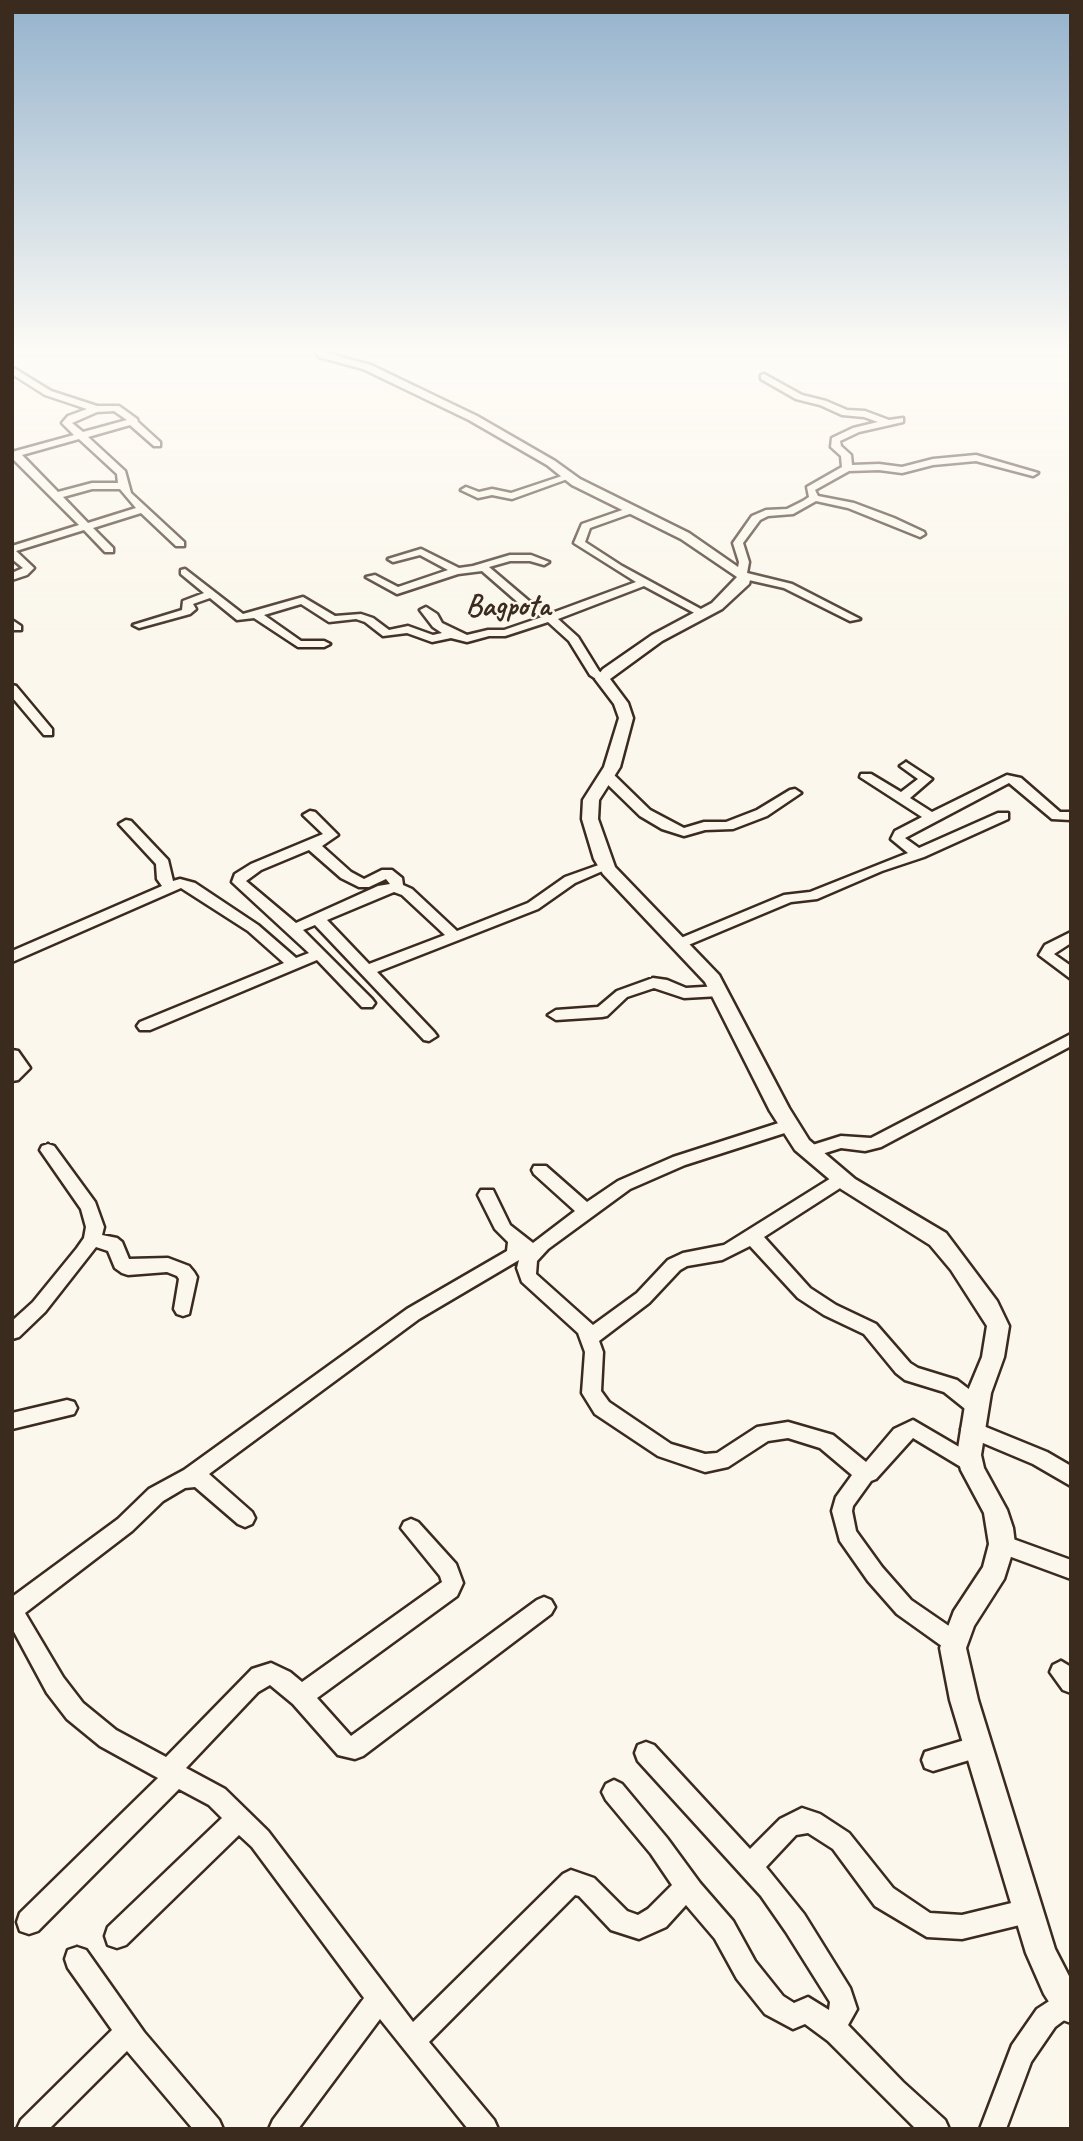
<!DOCTYPE html>
<style>
body{margin:0}
#map{position:relative;width:1083px;height:2141px;overflow:hidden;background:#fbf7ec;font-family:Caveat,sans-serif}
canvas{display:block}
.frame{position:absolute;inset:0;border:14px solid #3b2a1e;pointer-events:none}
</style>
<div id="map">
<canvas width="1083" height="2141"></canvas>
<div class="frame"></div>
</div>
<script>
const context = document.querySelector('canvas').getContext('2d');
context.lineJoin = 'round';
const shape = rows => new Path2D(rows.map(r => 'M' + r).join(''));
function trace(path, color, width, dash) { context.strokeStyle = color; context.lineWidth = width; context.lineCap = dash ? 'butt' : 'round'; context.setLineDash(dash || []); context.stroke(path); }
function paint(path, color) { context.fillStyle = color; context.fill(path, 'evenodd'); }
function label(font, color, halo, rows, align = 'center') {
  context.font = font + ' Caveat,sans-serif'; context.lineWidth = 5; context.setLineDash([]); context.textBaseline = 'middle'; context.strokeStyle = halo; context.fillStyle = color; for (const [text, x, y, turn = 0] of rows) {
    context.save(); context.translate(x, y); context.rotate((+turn || 0) * Math.PI / 180); context.textAlign = isNaN(turn) ? turn : align; if (halo) context.strokeText(text, 0, 0); context.fillText(text, 0, 0); context.restore();
  }
}
const minor = shape([
 [12,367,51,391,97,406,119,406,137,419,138,422,160,442,160,446,154,446,130,425,88,437,125,471,131,493,184,542,184,546,176,546,141,513,93,528,113,548,113,552,105,552,84,530,16,551,34,568,27,575,12,580,12,573,23,568,12,559,12,546,79,525,12,458,12,452,74,435,62,423,68,416,87,409,45,395,12,374,12,367],
 [114,411,127,420,83,432,72,423,97,412,114,411],
 [79,439,117,474,118,483,92,483,58,492,22,455,79,439],
 [92,489,120,489,136,508,88,523,63,497,92,489],
 [764,374,802,395,826,401,847,410,865,411,889,420,903,418,903,422,859,432,840,441,841,446,851,455,852,465,879,464,902,467,933,459,976,455,1038,473,1033,476,976,461,933,465,902,473,879,470,849,471,815,490,818,496,854,503,894,518,924,532,925,534,920,537,848,508,816,501,793,514,768,516,760,520,743,543,749,562,747,573,792,584,860,619,850,621,784,588,740,578,737,573,739,562,733,543,752,516,766,510,787,509,803,501,809,497,807,487,842,467,841,456,831,447,832,438,853,428,878,422,864,417,842,415,820,405,796,399,761,379,761,375,764,374],
 [565,475,573,477,512,499,492,495,478,498,461,490,466,487,479,492,492,489,511,493,565,475],
 [631,507,635,508,635,512,590,528,585,542,622,566,710,614,700,616,644,586,558,619,578,637,599,671,608,679,602,683,590,675,569,641,548,622,505,636,489,636,467,642,451,638,432,642,407,633,383,636,365,622,356,619,329,622,301,604,264,615,301,641,324,641,330,644,324,647,298,647,254,618,237,620,210,598,193,604,196,609,190,614,139,628,133,625,182,610,183,601,204,593,181,574,181,570,185,569,243,614,303,597,335,616,361,614,373,618,389,630,408,626,433,635,442,633,433,627,420,610,426,607,437,614,442,623,467,635,488,630,504,630,542,617,521,605,482,571,458,574,397,594,366,577,375,575,398,587,448,570,420,555,393,562,388,559,421,549,459,568,473,566,510,555,531,555,549,562,544,565,530,561,510,561,489,567,529,601,552,613,636,582,574,543,582,524,631,507],
 [12,620,21,626,21,630,12,630,12,620],
 [12,685,16,686,52,729,52,735,44,735,12,697,12,685],
 [906,762,932,779,910,798,932,812,1007,775,1021,778,1060,812,1071,812,1071,820,1052,819,1009,783,905,838,919,848,998,813,1008,813,1008,819,924,857,882,871,817,899,791,902,686,946,676,946,674,943,676,940,784,895,810,892,908,853,891,839,895,831,922,817,860,777,861,774,871,774,901,792,918,779,900,766,906,762],
 [607,772,612,773,650,810,684,828,704,822,726,822,757,810,790,790,795,789,801,793,767,816,733,829,705,830,684,836,662,829,640,816,602,779,602,773,607,772],
 [310,811,315,812,338,835,322,846,351,872,364,879,382,870,392,870,402,878,403,885,412,889,457,931,528,903,565,877,607,862,614,866,575,883,538,909,377,972,434,1032,437,1036,429,1041,424,1040,315,925,303,930,372,999,375,1003,372,1007,362,1007,317,960,150,1030,140,1030,137,1026,140,1022,284,963,248,931,181,888,12,962,12,951,162,886,157,879,156,864,119,824,126,820,131,821,168,860,173,881,180,879,195,883,258,925,296,958,309,953,232,882,235,874,251,864,323,834,303,815,310,811],
 [309,850,341,878,359,887,369,887,386,879,390,884,378,886,296,923,246,881,261,870,309,850],
 [394,892,402,895,445,935,369,964,327,920,394,892],
 [1071,932,1071,943,1054,954,1071,966,1071,979,1039,955,1045,945,1071,932],
 [653,978,667,980,686,988,720,986,727,991,720,996,684,998,654,988,627,997,607,1016,602,1017,556,1020,548,1015,556,1010,598,1007,617,991,653,978],
 [1071,1034,1071,1046,881,1147,865,1151,841,1148,809,1158,803,1156,801,1152,803,1148,841,1136,871,1138,1071,1034],
 [12,1050,18,1051,30,1068,18,1080,12,1081,12,1050],
 [788,1120,794,1122,796,1126,794,1130,685,1165,630,1189,548,1249,537,1261,536,1274,593,1325,637,1293,668,1260,683,1253,724,1245,836,1175,848,1175,850,1179,848,1183,764,1237,810,1288,836,1305,876,1324,910,1363,918,1368,957,1380,983,1400,986,1406,983,1412,976,1414,969,1412,944,1392,905,1380,896,1373,864,1334,824,1315,798,1298,750,1246,722,1260,687,1266,680,1270,649,1303,599,1341,603,1352,601,1391,609,1402,671,1444,705,1454,717,1453,757,1427,788,1422,833,1435,866,1462,894,1429,913,1420,978,1458,981,1464,978,1470,971,1473,913,1438,876,1479,871,1481,853,1506,852,1511,856,1531,882,1567,911,1600,962,1635,965,1642,962,1649,954,1652,946,1649,897,1614,868,1581,840,1541,832,1511,836,1497,852,1475,820,1448,788,1438,768,1441,728,1467,705,1472,658,1456,595,1414,582,1393,585,1352,578,1333,522,1282,517,1268,519,1260,419,1319,209,1474,252,1512,255,1518,252,1524,245,1527,238,1524,195,1487,185,1488,163,1501,132,1531,25,1613,63,1677,83,1703,116,1730,166,1757,252,1669,271,1663,290,1672,302,1682,442,1582,440,1576,401,1528,404,1522,411,1519,418,1522,456,1564,463,1583,457,1596,317,1698,351,1736,537,1600,544,1597,551,1600,555,1607,551,1614,363,1756,355,1759,338,1755,293,1704,270,1685,258,1692,186,1768,225,1789,268,1831,413,2022,563,1874,571,1870,594,1878,627,1911,638,1915,648,1909,672,1885,651,1854,606,1800,602,1792,606,1784,614,1780,622,1784,667,1838,700,1883,733,1921,755,1961,783,1996,794,2003,808,1997,829,2010,830,2002,786,1932,761,1896,638,1761,635,1753,638,1745,646,1742,654,1745,750,1849,780,1819,802,1808,820,1814,849,1833,893,1888,930,1913,962,1915,1028,1899,1037,1902,1040,1911,1037,1920,1028,1923,962,1939,927,1937,875,1906,833,1849,808,1833,796,1835,766,1867,804,1914,850,1988,857,2009,848,2025,903,2082,945,2120,949,2129,916,2129,828,2041,805,2024,793,2029,765,2014,737,1979,715,1939,686,1905,666,1927,639,1939,611,1930,579,1896,575,1895,429,2042,494,2120,498,2129,468,2129,380,2019,298,2129,269,2129,273,2120,364,1998,252,1847,239,1835,126,1945,117,1948,108,1945,105,1936,108,1927,222,1818,209,1805,179,1789,38,1931,29,1934,20,1931,17,1922,20,1913,158,1778,100,1746,67,1719,47,1693,12,1628,12,1597,118,1519,149,1489,184,1470,407,1309,507,1251,508,1242,495,1229,478,1195,481,1190,493,1190,510,1225,533,1243,575,1211,534,1174,532,1170,534,1166,546,1166,587,1202,618,1181,673,1157,788,1120],
 [48,1144,54,1146,95,1202,104,1227,102,1235,117,1238,122,1242,129,1259,168,1258,189,1266,194,1272,197,1277,189,1314,183,1316,177,1314,174,1309,179,1279,177,1276,167,1272,128,1275,122,1273,115,1268,108,1251,96,1247,45,1312,19,1337,12,1339,12,1321,33,1302,77,1248,84,1238,86,1227,81,1209,40,1150,42,1146,48,1144],
 [67,1400,74,1402,77,1408,74,1414,12,1429,12,1413,67,1400],
 [971,1421,1047,1452,1071,1466,1071,1486,1033,1464,964,1435,961,1429,964,1423,971,1421],
 [1002,1535,1071,1560,1071,1579,995,1551,992,1544,995,1537,1002,1535],
 [1061,1661,1071,1667,1071,1693,1063,1690,1050,1672,1053,1665,1061,1661],
 [978,1736,986,1739,989,1747,986,1755,933,1771,925,1768,922,1760,925,1752,978,1736],
 [77,1947,86,1950,144,2032,219,2120,223,2129,193,2129,127,2051,49,2129,17,2129,21,2120,112,2030,68,1968,65,1959,68,1950,77,1947],
 [1071,1987,1071,2015,1055,2027,1031,2062,1006,2129,980,2129,1012,2045,1037,2009,1071,1987]
]);
const tertiary = shape([
 [314,349,324,349,327,353,371,365,477,416,555,461,580,479,689,533,751,576,749,584,722,609,662,641,610,679,628,703,633,718,620,767,599,800,598,819,615,867,719,975,789,1108,809,1140,855,1179,946,1233,997,1301,1009,1326,1004,1357,991,1393,981,1455,984,1468,1007,1510,1013,1528,1015,1544,1004,1579,974,1626,966,1648,978,1700,1055,1949,1071,1980,1071,2023,1060,2019,1044,1994,1026,1953,950,1700,940,1648,954,1611,983,1567,989,1544,984,1513,961,1470,957,1455,967,1393,982,1357,987,1326,951,1270,930,1245,841,1189,795,1150,770,1111,705,982,603,874,594,859,582,819,583,800,604,767,619,718,614,704,595,679,603,669,652,635,712,603,737,577,681,539,572,485,547,465,469,420,363,369,319,357,314,349]
]);
trace(minor, '#3b2a1e', 5);
trace(tertiary, '#3b2a1e', 5);
paint(minor, '#fbf7ec');
paint(tertiary, '#fbf7ec');
const sky = context.createLinearGradient(0, 0, 0, 649);
sky.addColorStop(0, '#94b2cc');
sky.addColorStop(0.54, '#fdfbf6');
sky.addColorStop(1, '#fdfbf600');
context.fillStyle = sky;
context.fillRect(0, 0, 1083, 649);
label('bold 30px', '#3b2a1e', '#fbf7ec', [
 ["Bagpota",508,607]
]);
</script>
